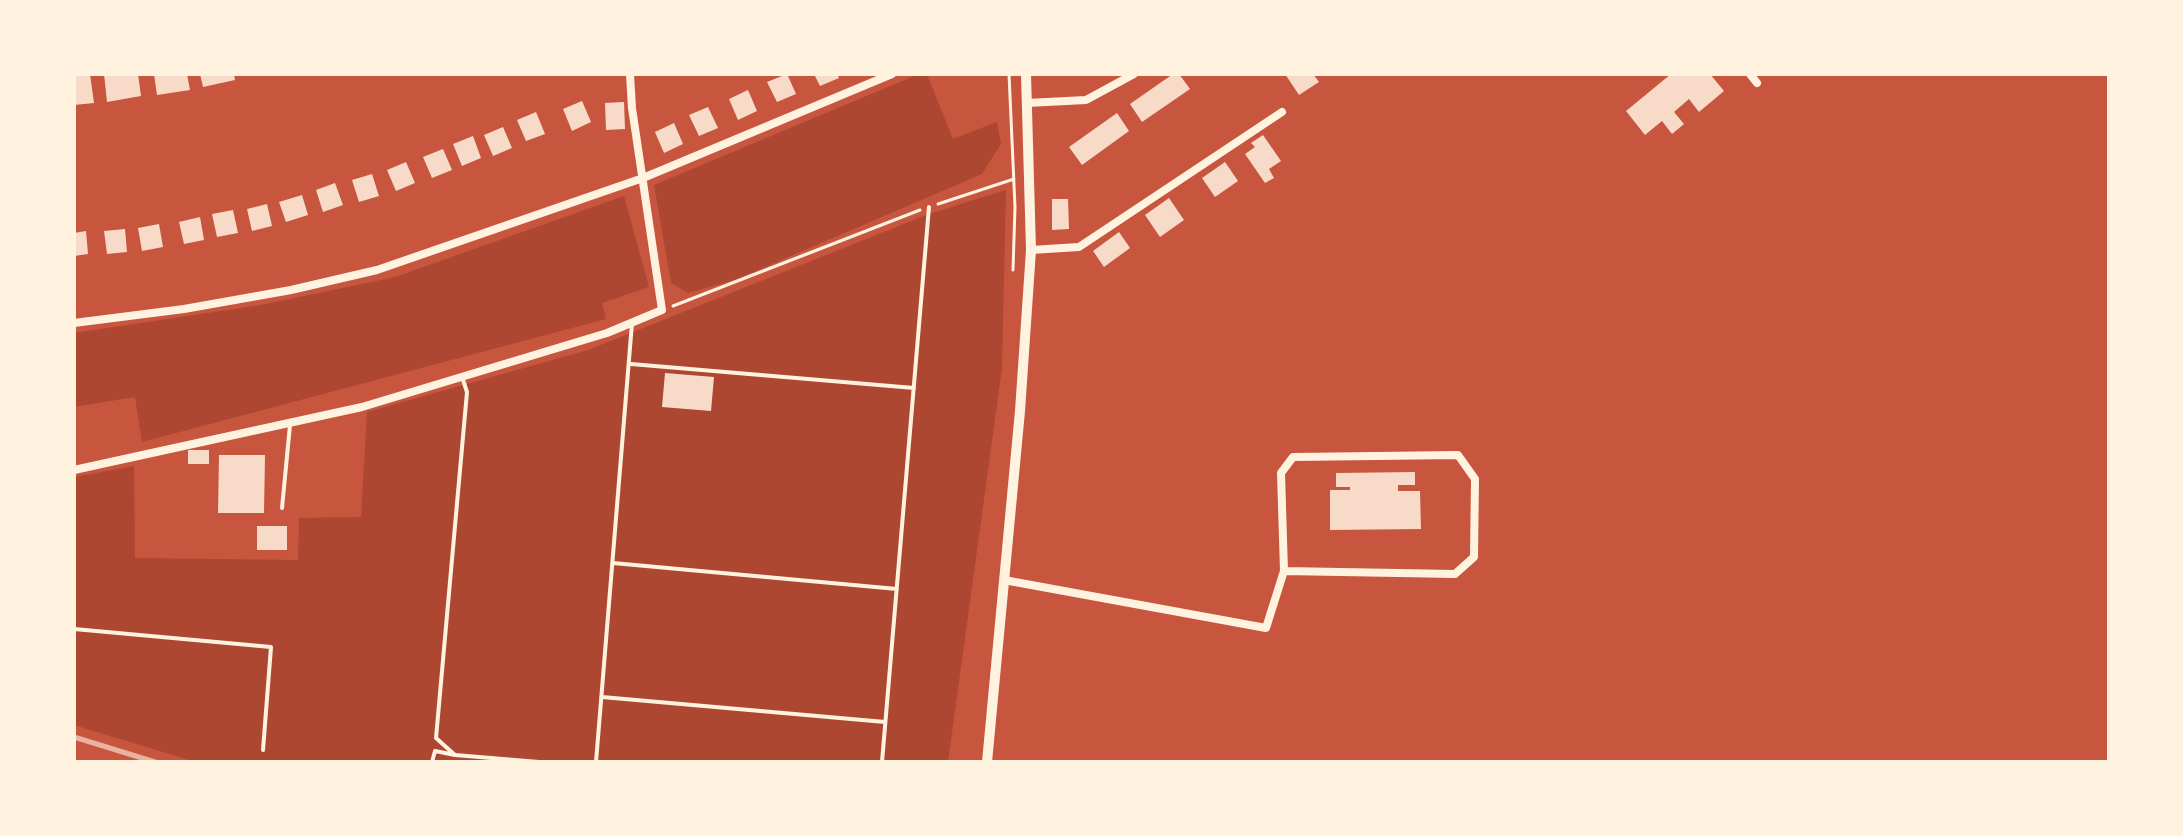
<!DOCTYPE html>
<style>
body{margin:0}
#map{position:relative;width:2183px;height:836px;overflow:hidden;background:#c8553d;font-family:Helvetica,sans-serif}
canvas{display:block}
.frame{position:absolute;inset:0;border:76px solid #fff3e0;pointer-events:none}
</style>
<div id="map">
<canvas width="2183" height="836"></canvas>
<div class="frame"></div>
</div>
<script>
const context = document.querySelector('canvas').getContext('2d');
context.lineJoin = 'round';
function paint(path, color) { context.fillStyle = color; context.fill(path, 'evenodd'); }
const shape = rows => new Path2D(rows.map(r => 'M' + r).join(''));
function trace(path, color, width, dash) { context.strokeStyle = color; context.lineWidth = width; context.lineCap = dash ? 'butt' : 'round'; context.setLineDash(dash || []); context.stroke(path); }
paint(shape([
 [919,74,927,74,953,139,997,122,1001,144,982,174,737,279,688,293,671,283,654,185],
 [1006,190,1002,368,948,762,196,762,74,725,74,477,134,466,135,558,298,560,299,518,361,517,367,412,588,350,929,214],
 [624,196,649,287,602,303,606,319,142,442,135,397,74,407,74,333,261,305,395,277]
]), '#ae4732');
paint(shape([
 [74,74,90,74,94,103,74,105],
 [104,74,138,74,141,96,107,102],
 [154,74,187,74,190,90,157,95],
 [200,74,234,74,235,80,203,87],
 [787,74,796,94,777,102,767,82],
 [814,74,837,74,839,78,820,86],
 [1173,74,1179,74,1190,89,1142,122,1130,104],
 [1285,74,1313,74,1319,82,1299,95],
 [1671,74,1710,74,1724,91,1699,112,1689,99,1674,112,1684,124,1672,134,1662,121,1645,135,1626,111],
 [748,90,757,111,738,120,729,99],
 [582,101,591,122,572,131,563,109],
 [624,102,625,129,606,130,605,103],
 [708,107,718,128,699,136,689,115],
 [536,112,545,134,526,141,517,120],
 [1117,113,1129,131,1082,165,1069,147],
 [674,123,683,144,664,153,655,132],
 [503,127,512,148,493,156,484,135],
 [1263,135,1281,161,1269,169,1274,178,1265,183,1245,154,1255,147,1251,143],
 [473,136,481,158,462,166,453,144],
 [443,149,452,170,432,178,423,157],
 [406,162,415,183,396,191,387,170],
 [1225,162,1238,181,1215,197,1202,178],
 [372,174,379,196,359,202,352,180],
 [335,183,343,205,323,212,316,190],
 [302,195,308,215,286,222,279,202],
 [1169,198,1184,220,1160,237,1145,215],
 [1052,199,1068,199,1069,229,1052,230],
 [267,204,272,226,252,231,247,209],
 [233,210,238,233,217,237,212,214],
 [200,217,204,240,184,244,179,222],
 [159,224,163,247,142,251,138,228],
 [125,229,127,252,107,254,104,231],
 [86,231,88,254,74,256,74,233],
 [1119,232,1130,248,1104,267,1093,251],
 [665,373,714,377,711,411,662,407],
 [188,450,209,450,209,464,188,464],
 [219,455,265,455,264,513,218,513],
 [1415,472,1415,485,1398,485,1398,491,1420,491,1421,529,1330,530,1330,490,1350,490,1350,487,1336,487,1336,473],
 [257,526,287,526,287,550,257,550]
]), '#f7dbc8');
trace(shape([
 [1009,74,1015,207,1013,270],
 [938,204,1014,179],
 [673,306,920,210]
]), '#fff3e0', 3);
trace(shape([
 [631,364,914,388],
 [282,508,290,425],
 [613,563,897,589],
 [74,629,271,647,263,750],
 [602,697,885,722],
 [455,755,539,762],
 [432,762,435,751,455,755,436,738,467,392,462,377],
 [596,762,632,323],
 [882,762,929,207]
]), '#fff3e0', 4);
trace(shape([
 [1750,74,1757,83],
 [1027,103,1086,100,1134,74],
 [1031,250,1079,247,1282,112],
 [74,323,184,309,291,290,377,270,643,178,892,74],
 [74,470,362,407,607,333,662,310,632,108,630,74],
 [1004,580,1266,628,1284,571,1281,473,1293,457,1458,455,1475,479,1474,557,1455,574,1284,571]
]), '#fff3e0', 8);
trace(shape([
 [987,762,1020,411,1031,250,1026,74]
]), '#fff3e0', 10);
trace(shape([
 [74,737,155,762]
]), '#e9b49f', 5);
</script>
